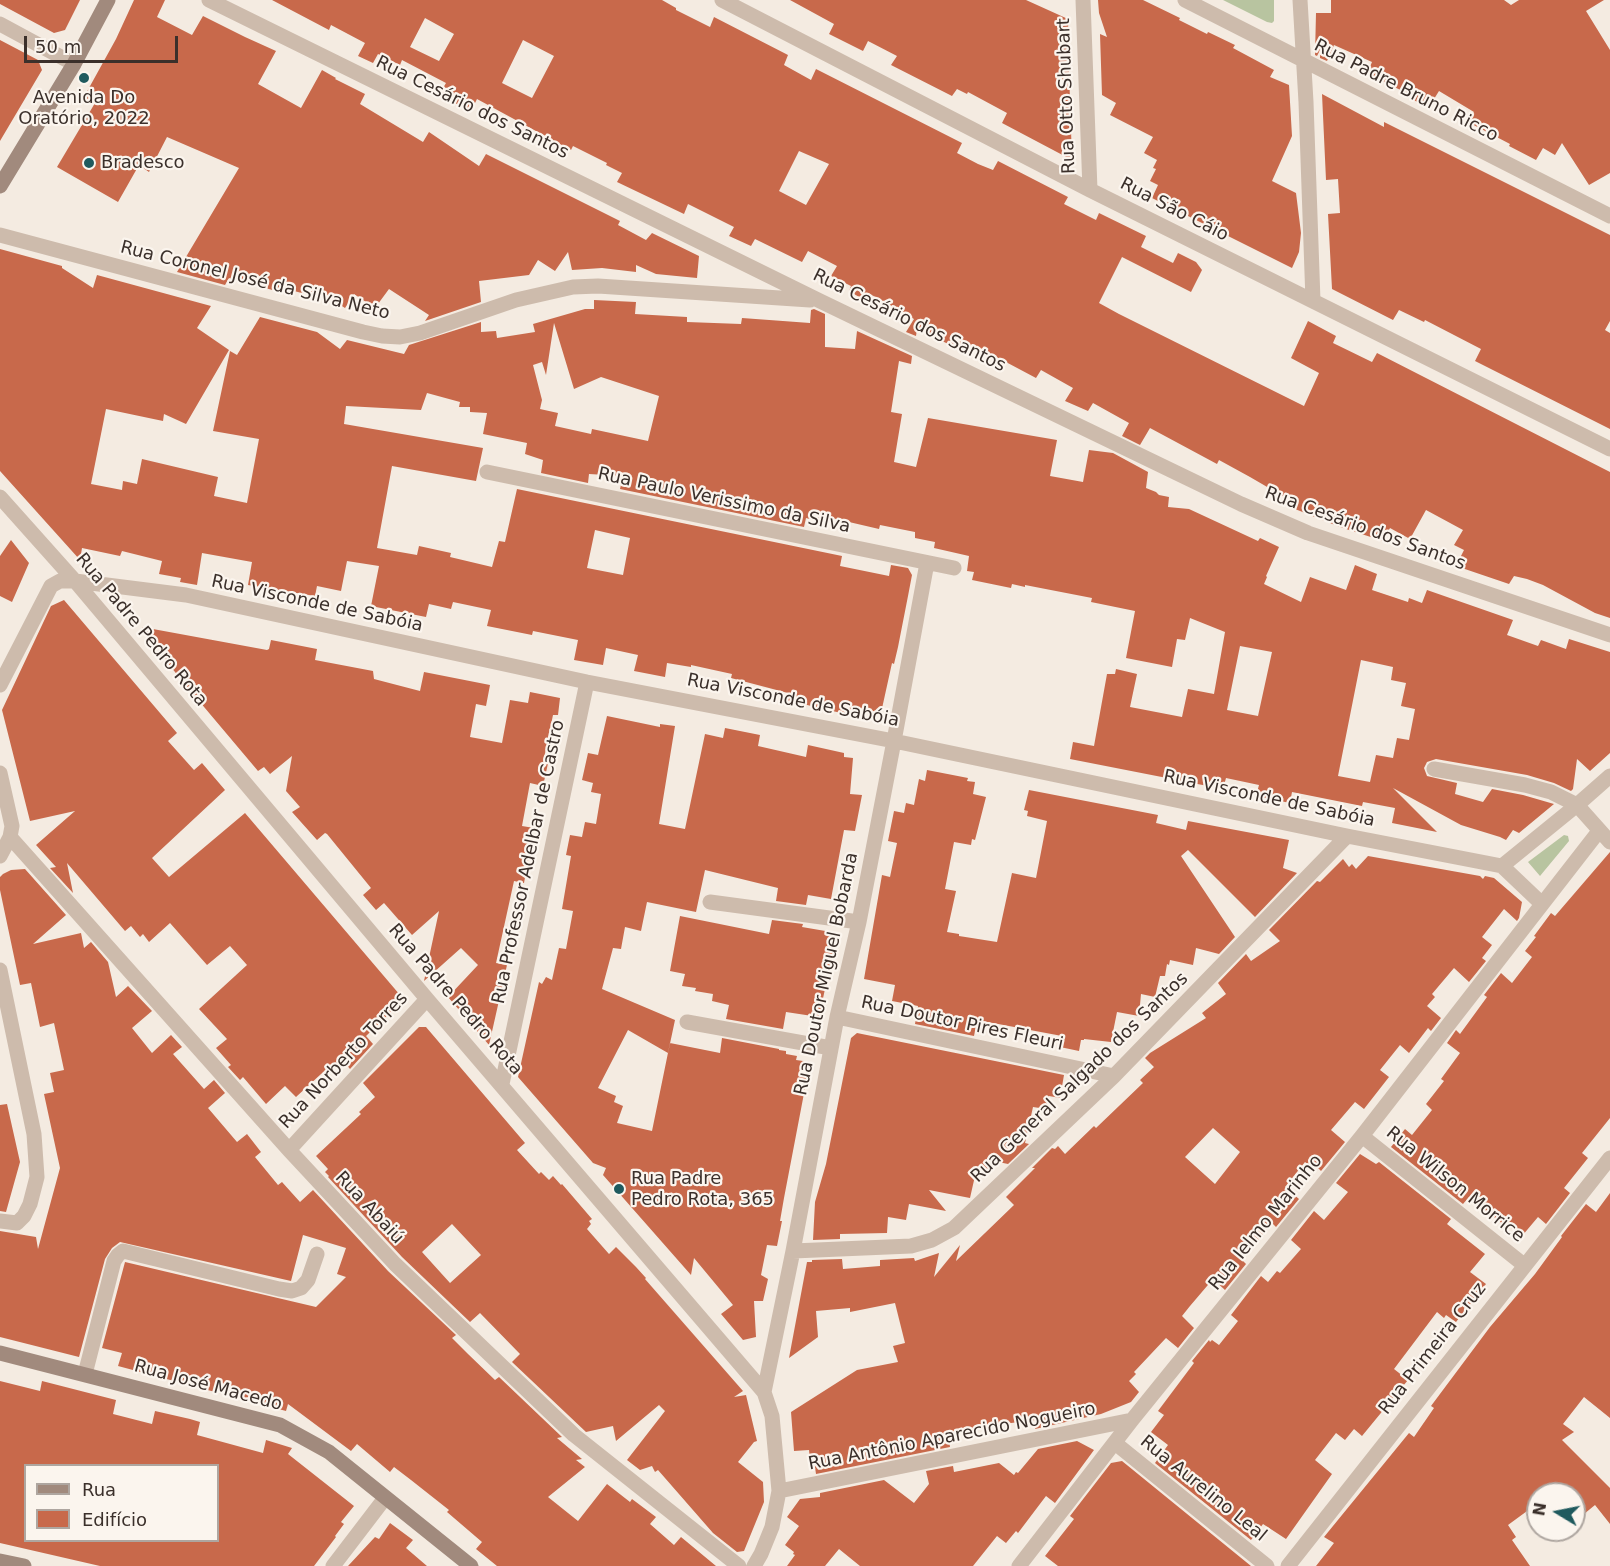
<!DOCTYPE html>
<meta charset="utf-8">
<style>
body{margin:0}
#map{position:relative;width:1610px;height:1566px;overflow:hidden;background:#f4ebe1;font-family:"DejaVu Sans",sans-serif}
canvas{display:block}
.legend{position:absolute;left:24px;top:1464px;width:195px;height:78px;box-sizing:border-box;background:#fbf5ee;border:2px solid #aea6a0;margin:0;padding:8px 10px;list-style:none;font-size:18px;color:#3b302b}
.legend li{display:flex;align-items:center;gap:12px;height:30px}
.legend b{width:30px;border:2px solid #aea6a0}
.north{position:absolute;left:1526px;top:1482px;width:60px;height:60px;box-sizing:border-box;background:#fbf5ee;border:2px solid #aea6a0;border-radius:50%;rotate:280deg;font-size:16px;font-weight:700;line-height:24px;text-align:center;color:#3b302b}
.north::after{content:'';display:block;margin:auto;width:21px;height:27px;background:#1f5a5e;clip-path:polygon(50% 0,100% 100%,50% 72%,0 100%)}
.scale{position:absolute;left:24px;top:36px;width:154px;height:27px;box-sizing:border-box;border:3px solid #3b302b;border-top:0;padding-left:8px;font-size:18px;line-height:21px;white-space:nowrap;color:#3b302b;-webkit-text-stroke:4px #fbf5ee;paint-order:stroke}
</style>
<div id="map">
<canvas width="1610" height="1566"></canvas>
<ul class="legend">
<li><b style="height:8px;background:#a18a7d"></b>Rua</li>
<li><b style="height:16px;background:#c8694b"></b>Edifício</li>
</ul>
<div class="north">N</div>
<div class="scale">50 m</div>
</div>
<script>
const context = document.querySelector('canvas').getContext('2d');
context.lineJoin = 'round';
function paint(path, color) { context.fillStyle = color; context.fill(path, 'evenodd'); }
const shape = rows => new Path2D(rows.map(r => 'M' + r).join(''));
function trace(path, color, width, dash) { context.strokeStyle = color; context.lineWidth = width; context.lineCap = dash ? 'butt' : 'round'; context.setLineDash(dash || []); context.stroke(path); }
function label(font, color, halo, rows, align = 'center') {
  context.font = font + ' "DejaVu Sans",sans-serif'; context.lineWidth = 4.5; context.setLineDash([]); context.textBaseline = 'middle'; context.strokeStyle = halo; context.fillStyle = color; for (const [text, x, y, turn = 0] of rows) {
    context.save(); context.translate(x, y); context.rotate((+turn || 0) * Math.PI / 180); context.textAlign = isNaN(turn) ? turn : align; if (halo) context.strokeText(text, 0, 0); context.fillText(text, 0, 0); context.restore();
  }
}
paint(shape([
 [1223,0,1274,0,1274,21,1272,23,1267,22],
 [1564,835,1568,836,1569,841,1540,876,1528,862]
]), '#b8c4a0');
paint(shape([
 [0,0,80,0,65,30,54,33,0,4],
 [134,0,165,0,157,17,192,35,203,16,245,37,276,51,258,84,301,108,322,70,336,78,335,79,365,94,360,104,423,142,429,132,479,166,486,154,620,221,618,225,646,240,652,233,699,256,697,278,656,274,636,265,636,272,602,268,572,270,568,252,555,271,538,260,529,275,479,281,481,302,425,321,429,315,389,289,375,308,354,294,345,308,317,290,313,296,279,287,276,291,229,278,225,285,177,272,239,168,167,137,149,172,139,165,118,202,57,167,95,103,84,97,116,39],
 [272,0,662,0,676,8,676,10,710,27,714,17,788,55,784,65,811,80,816,69,962,143,957,153,978,164,993,170,998,161,1068,197,1064,204,1096,220,1099,213,1146,236,1141,247,1173,263,1178,253,1196,262,1202,270,1191,292,1122,257,1099,303,1119,314,1304,406,1319,373,1291,358,1308,321,1336,336,1333,343,1372,362,1377,353,1610,472,1610,618,1595,613,1543,585,1527,579,1514,576,1509,584,1456,566,1464,550,1454,545,1463,530,1426,510,1410,539,1390,528,1383,541,1340,527,1290,507,1293,502,1250,477,1219,460,1217,464,1150,428,1140,445,1122,436,1129,423,1093,403,1088,411,1065,401,1073,388,1041,370,1036,378,972,344,967,353,917,329,916,336,906,332,914,319,870,294,866,301,849,291,851,286,831,276,837,266,808,251,802,262,755,239,751,246,729,236,734,227,688,204,684,214,617,182,622,173,606,165,607,163,573,146,571,150,477,99,471,111,439,95,446,83,402,60,400,65,378,54,373,63,358,56,365,43,331,25,329,30],
 [425,18,454,34,439,61,410,47],
 [523,40,554,56,532,98,502,83],
 [799,151,829,164,806,205,779,191],
 [790,0,1026,0,1068,19,1069,56,1063,67,1069,70,1072,160,1002,123,1007,113,968,92,967,94,957,89,952,96,891,65,897,56,868,41,863,51,829,34,834,24],
 [1098,0,1143,0,1180,18,1179,20,1207,34,1208,32,1235,45,1233,48,1274,70,1270,77,1289,85,1292,136,1272,181,1296,193,1301,233,1299,252,1292,268,1152,198,1158,185,1150,181,1156,169,1153,168,1157,160,1144,153,1153,137,1110,115,1116,103,1102,95,1100,34,1107,37,1099,13],
 [1331,0,1504,0,1511,5,1519,0,1604,0,1586,11,1610,50,1610,173,1589,185,1562,143,1555,155,1543,148,1536,160,1509,146,1510,144,1468,122,1474,112,1439,91,1429,107,1411,99,1413,96,1367,74,1372,62,1334,45,1327,61,1320,58,1320,50,1317,56,1315,55,1316,13,1331,13],
 [0,40,38,60,42,70,0,141],
 [1322,94,1384,127,1384,122,1610,235,1610,321,1605,330,1610,333,1610,429,1475,361,1481,349,1425,320,1424,322,1399,310,1393,320,1332,289,1328,214,1340,213,1338,179,1326,180],
 [0,249,62,266,62,268,93,288,97,275,211,306,197,328,229,350,186,424,164,414,163,421,106,409,91,484,122,490,123,481,137,484,142,459,218,477,214,496,247,503,259,439,213,431,230,351,237,355,260,317,317,332,340,349,347,340,404,354,409,345,481,322,481,332,496,331,497,338,535,332,533,324,585,309,594,309,594,300,636,302,635,314,687,317,687,322,741,324,742,318,810,323,811,310,814,309,825,314,825,347,855,349,857,331,912,356,911,364,899,361,891,412,902,414,894,462,916,467,928,418,1057,440,1050,476,1083,482,1089,450,1113,453,1148,472,1146,488,1156,492,1159,495,1169,497,1168,507,1189,509,1258,541,1260,538,1279,547,1266,576,1267,577,1264,584,1301,602,1310,577,1346,590,1355,565,1377,574,1372,590,1408,602,1409,598,1422,603,1427,590,1513,620,1507,635,1538,646,1541,640,1566,649,1569,639,1610,652,1610,753,1590,771,1577,759,1573,789,1571,791,1554,783,1527,775,1436,759,1427,762,1424,768,1427,776,1457,783,1455,794,1483,802,1492,789,1523,795,1554,804,1519,833,1513,830,1506,840,1500,837,1461,825,1393,788,1437,832,1392,823,1395,808,1363,802,1362,806,1292,792,1290,803,1256,796,1259,785,1226,778,1223,789,1070,759,1073,742,1094,746,1107,674,1115,674,1116,669,1137,674,1130,707,1182,717,1188,689,1214,694,1225,632,1190,618,1185,640,1177,639,1172,667,1126,658,1135,611,1091,602,1092,598,1025,585,1025,587,1012,584,1011,588,972,580,974,572,967,571,969,556,934,548,935,542,915,538,915,532,880,525,879,529,819,515,818,521,806,518,804,527,620,489,623,476,589,474,588,483,541,473,543,460,525,454,527,443,483,434,487,413,470,412,470,407,459,407,460,402,427,393,421,410,346,406,344,424,483,448,476,481,392,466,377,548,417,555,419,546,451,553,450,557,492,567,499,541,505,542,517,489,842,556,840,566,889,576,891,565,908,568,912,575,908,596,898,647,894,664,892,663,881,713,860,708,858,717,786,700,788,693,731,678,732,674,691,665,691,667,667,663,665,677,634,671,638,655,606,648,603,665,574,660,578,640,533,631,532,635,487,626,491,610,453,602,451,609,429,604,426,617,371,606,379,566,347,561,341,591,317,586,315,596,248,585,252,562,202,553,197,585,180,582,181,578,159,574,162,561,122,551,120,556,82,548,80,560,0,471],
 [554,323,574,389,601,377,659,396,648,441,592,429,591,434,555,426,558,413,540,409,542,400,533,365,542,362,546,375],
 [595,530,630,538,623,575,587,568],
 [1240,646,1272,652,1258,716,1227,710],
 [1361,660,1393,667,1391,680,1406,683,1401,706,1415,709,1409,740,1397,738,1393,758,1376,755,1370,782,1338,776],
 [11,540,29,563,12,602,0,596,0,556],
 [64,600,177,733,168,741,194,770,202,763,225,790,152,858,169,877,245,813,400,995,388,1005,393,1010,366,1036,373,1044,350,1069,344,1062,337,1067,333,1063,296,1097,285,1086,266,1104,243,1077,240,1080,228,1067,231,1065,216,1048,227,1039,199,1009,247,965,230,946,207,965,170,923,149,942,143,934,140,937,131,926,125,931,67,863,73,893,50,868,56,867,36,845,75,811,30,821,2,710,51,606],
 [142,627,267,650,269,649,271,640,317,649,315,660,373,671,374,679,420,691,424,672,490,685,486,706,476,704,470,737,502,743,510,700,528,703,530,692,560,698,558,715,553,715,544,758,549,759,543,786,530,783,522,826,534,828,524,883,514,881,496,963,507,965,489,1045,448,997,478,965,461,948,424,981,439,911,412,935,384,903,376,910,363,895,371,888,327,834,325,833,317,840,292,812,300,807,286,791,292,756,270,774,264,767,258,771,183,682,163,657,165,655],
 [607,716,660,727,660,724,675,726,659,824,685,829,705,734,723,738,725,728,760,735,758,746,806,757,808,745,844,753,844,757,853,758,850,794,862,795,855,831,844,830,831,899,808,895,806,905,776,901,778,888,705,870,696,912,647,902,641,931,625,927,621,949,613,948,602,989,675,1020,668,1053,628,1030,598,1088,616,1096,614,1102,623,1106,617,1123,652,1131,670,1043,720,1053,722,1038,779,1049,779,1050,786,1051,786,1054,797,1056,796,1060,810,1062,784,1198,780,1221,782,1221,777,1246,767,1245,761,1275,768,1279,763,1301,754,1301,756,1337,743,1340,721,1314,733,1305,694,1258,691,1275,603,1175,606,1168,593,1163,518,1077,539,982,542,984,546,977,552,980,559,948,566,949,573,911,562,909,571,856,566,855,570,835,582,837,585,822,596,824,601,794,591,792,593,783,582,780,588,753,598,755],
 [927,770,968,778,967,781,975,782,973,794,986,797,975,840,972,839,971,845,954,842,945,889,956,891,947,932,959,934,959,936,997,942,1012,873,1036,878,1047,821,1027,816,1028,811,1024,810,1029,790,1158,815,1156,823,1186,830,1188,821,1289,840,1283,868,1297,873,1255,917,1188,850,1181,856,1235,937,1219,954,1196,948,1193,965,1170,960,1169,965,1167,964,1165,976,1160,976,1155,997,1141,994,1139,1016,1117,1012,1111,1042,1084,1039,1084,1040,1081,1040,1079,1051,1060,1047,1062,1036,977,1020,974,1036,915,1024,918,1006,892,1001,895,985,864,979,882,875,890,877,897,843,888,841,894,811,904,813,906,803,914,805,919,779,925,781],
 [1610,852,1610,1118,1582,1153,1588,1158,1564,1188,1570,1193,1546,1224,1538,1217,1522,1236,1510,1227,1509,1229,1469,1197,1463,1204,1391,1147,1405,1129,1412,1135,1432,1110,1426,1104,1444,1081,1441,1079,1460,1053,1447,1043,1456,1030,1460,1034,1487,997,1484,995,1501,973,1512,983,1532,957,1525,951,1536,937,1534,936,1551,913,1555,916],
 [1368,856,1480,876,1483,879,1485,876,1494,878,1522,902,1519,918,1517,921,1504,909,1482,937,1492,945,1482,958,1486,961,1469,982,1454,968,1432,994,1435,997,1427,1006,1441,1018,1431,1031,1428,1028,1409,1053,1400,1045,1380,1070,1389,1077,1364,1109,1355,1102,1331,1130,1345,1142,1321,1171,1317,1167,1315,1170,1305,1162,1285,1187,1299,1199,1276,1227,1272,1223,1242,1260,1246,1264,1225,1290,1213,1279,1190,1306,1182,1316,1194,1328,1178,1348,1166,1338,1134,1372,1136,1374,1129,1381,1139,1392,1131,1402,1101,1414,1035,1429,1036,1420,978,1427,978,1429,948,1434,950,1447,816,1474,814,1460,810,1461,809,1450,794,1451,791,1412,857,1370,898,1362,893,1346,905,1343,895,1303,850,1312,850,1308,816,1311,818,1337,789,1358,807,1262,812,1262,812,1260,842,1259,843,1269,880,1266,880,1260,914,1258,915,1261,939,1253,934,1277,960,1245,956,1261,1014,1205,1006,1197,1035,1168,1032,1168,1052,1148,1055,1149,1058,1146,1065,1154,1094,1126,1096,1128,1143,1083,1140,1080,1154,1067,1145,1058,1150,1053,1206,1018,1202,1013,1226,994,1218,983,1246,954,1251,961,1280,941,1269,930,1317,881,1320,882,1343,859,1349,867,1352,864,1356,869],
 [1213,1128,1240,1152,1215,1184,1185,1157],
 [25,869,66,915,33,944,81,933,84,948,91,942,108,962,116,997,128,986,152,1011,132,1028,152,1053,171,1035,182,1047,173,1054,204,1089,214,1080,225,1093,208,1108,237,1142,247,1134,261,1152,255,1157,278,1185,282,1182,300,1202,313,1190,388,1271,456,1335,452,1338,468,1354,495,1380,499,1377,562,1437,557,1438,582,1459,576,1460,585,1467,548,1497,578,1521,607,1484,630,1502,632,1499,656,1517,650,1524,674,1545,681,1537,716,1566,497,1566,476,1549,482,1542,447,1512,449,1510,411,1480,394,1467,390,1472,357,1444,351,1451,288,1404,286,1411,118,1366,122,1353,102,1348,125,1262,316,1307,346,1277,337,1274,346,1248,303,1235,291,1281,120,1242,112,1248,105,1259,79,1357,0,1337,0,1231,36,1237,38,1249,60,1168,44,1094,54,1092,50,1073,64,1070,54,1023,40,1027,31,983,20,985,0,890,0,877,3,874,11,870],
 [680,916,769,934,772,920,803,924,802,927,837,933,819,1017,786,1012,783,1029,726,1019,729,1005,712,1001,713,994,695,991,696,988,682,986,685,974,670,971],
 [419,1027,426,1027,525,1143,517,1150,539,1174,541,1172,549,1180,553,1176,561,1185,562,1184,592,1219,589,1221,591,1224,587,1229,609,1254,616,1247,636,1267,646,1278,645,1279,743,1391,734,1397,746,1395,757,1441,754,1442,738,1462,763,1482,764,1502,744,1551,737,1552,713,1533,658,1470,655,1472,652,1466,640,1470,627,1460,665,1411,659,1405,616,1441,613,1426,586,1432,512,1362,520,1354,480,1313,470,1322,402,1257,328,1177,329,1176,325,1172,328,1169,316,1156,361,1114,359,1112,375,1097,363,1083],
 [452,1224,481,1255,450,1283,422,1252],
 [857,1033,1064,1075,1060,1098,1049,1096,1046,1109,1033,1107,1025,1143,1029,1144,1008,1164,989,1160,986,1177,977,1167,970,1198,929,1190,946,1211,909,1204,906,1220,888,1217,887,1233,840,1234,840,1239,813,1240,815,1202,826,1164,851,1038],
 [7,1104,20,1162,6,1212,0,1211,0,1105],
 [1360,1154,1376,1164,1379,1162,1451,1219,1447,1224,1485,1254,1470,1272,1486,1284,1456,1322,1446,1315,1444,1318,1437,1312,1394,1369,1408,1380,1362,1436,1354,1429,1345,1440,1336,1433,1315,1460,1332,1474,1286,1539,1263,1524,1251,1540,1155,1463,1168,1445,1151,1432,1164,1415,1158,1411,1194,1363,1192,1361,1209,1340,1210,1342,1212,1340,1219,1345,1238,1321,1231,1315,1261,1276,1268,1282,1277,1271,1280,1273,1301,1249,1291,1240,1314,1211,1324,1220,1348,1192,1336,1183],
 [1610,1193,1610,1418,1584,1397,1563,1424,1574,1432,1562,1440,1610,1488,1610,1524,1595,1505,1584,1514,1574,1502,1574,1494,1568,1494,1561,1486,1550,1494,1538,1494,1538,1503,1508,1525,1516,1537,1512,1540,1530,1566,1316,1566,1334,1543,1324,1537,1409,1433,1414,1437,1434,1408,1431,1406,1490,1327,1535,1274,1562,1237,1561,1236,1586,1204,1596,1212],
 [0,1381,40,1391,42,1381,116,1400,113,1414,152,1424,155,1411,190,1419,200,1422,197,1435,263,1453,266,1440,292,1448,288,1454,354,1506,341,1522,344,1524,335,1536,336,1537,314,1566,100,1566,0,1543],
 [26,1466,218,1466,218,1540,26,1540],
 [1077,1441,1094,1450,1055,1503,1046,1496,1018,1533,1016,1531,1006,1543,997,1536,973,1566,860,1566,839,1549,825,1566,787,1566,795,1555,793,1554,794,1552,785,1545,799,1526,787,1517,800,1499,820,1497,820,1493,884,1480,914,1503,929,1484,926,1471,953,1466,954,1472,999,1463,1014,1475,1016,1472,1018,1473,1038,1449],
 [1122,1461,1251,1566,1058,1566,1045,1556,1074,1519,1070,1516,1111,1463],
 [390,1523,413,1540,406,1548,427,1566,348,1566,375,1537,379,1539]
]), '#c8694b');
trace(shape([
 [209,0,820,301,1241,504,1308,533,1610,635],
 [722,0,1090,190,1610,449],
 [1083,0,1090,190],
 [1185,0,1610,216],
 [1300,0,1306,102,1313,301],
 [0,24,74,64],
 [0,235,363,332,382,336,400,337,420,333,516,300,573,287,598,286,810,300],
 [487,472,954,568],
 [0,497,75,581,427,999,764,1392,772,1416,779,1491,772,1527,761,1554,754,1566],
 [0,685,51,586,60,581,75,581,186,595,587,682,894,741,1347,836,1502,866],
 [1434,769,1525,785,1551,792,1577,805,1610,842],
 [0,773,12,826,10,837,0,856],
 [10,837,289,1150,395,1264,574,1435,739,1566],
 [1502,866,1577,805,1610,776],
 [1502,866,1542,904],
 [710,902,859,922],
 [0,970,34,1134,37,1177,30,1204,24,1216,17,1223,0,1221],
 [837,1017,1114,1076],
 [687,1022,831,1048],
 [502,1084,587,682],
 [1362,1136,1524,1265],
 [289,1150,427,999],
 [793,1251,911,1246,932,1240,954,1228,1114,1076,1347,836],
 [85,1374,114,1261,118,1255,123,1251,279,1289,292,1291,301,1288,308,1280,317,1254],
 [764,1392,793,1251,837,1017,859,922,894,741,927,563],
 [1115,1443,1267,1566],
 [779,1491,1132,1420],
 [333,1566,385,1498],
 [1019,1566,1132,1420,1362,1136,1599,831],
 [1288,1566,1610,1158]
]), '#cdbbac', 15);
trace(shape([
 [0,186,74,64,108,0],
 [0,1353,280,1425,329,1452,471,1566],
 [0,1561,24,1566]
]), '#a18a7d', 15);
for (const [x, y, r, color] of [
 [84,78,6,"#1f5a5e"],
 [89,163,6,"#1f5a5e"],
 [619,1189,6,"#1f5a5e"]
]) { const dot = new Path2D(); dot.arc(x, y, r, 0, 2 * Math.PI); context.fillStyle = color; context.fill(dot); trace(dot, '#fbf5ee', 2); }
label('18px', '#3b302b', '#fbf5ee', [
 ["Rua Padre Bruno Ricco",1406,91,27],
 ["Rua Otto Shubart",1067,96,-92],
 ["Rua Cesário dos Santos",472,108,26],
 ["Rua São Cáio",1174,210,27],
 ["Rua Coronel José da Silva Neto",255,281,14],
 ["Rua Cesário dos Santos",909,321,26],
 ["Rua Paulo Verissimo da Silva",724,501,12],
 ["Rua Cesário dos Santos",1365,529,20],
 ["Rua Visconde de Sabóia",317,604,12],
 ["Rua Padre Pedro Rota",141,630,50],
 ["Rua Visconde de Sabóia",793,701,11],
 ["Rua Visconde de Sabóia",1269,799,12],
 ["Rua Professor Adelbar de Castro",529,862,-78],
 ["Rua Doutor Miguel Bobarda",827,974,-78],
 ["Rua Padre Pedro Rota",455,1000,49],
 ["Rua Doutor Pires Fleuri",962,1024,12],
 ["Rua Norberto Torres",344,1061,-47],
 ["Rua General Salgado dos Santos",1080,1078,-44],
 ["Rua Wilson Morrice",1455,1185,39],
 ["Rua Abaiú",369,1208,47],
 ["Rua Ielmo Marinho",1266,1223,-51],
 ["Rua Primeira Cruz",1433,1349,-52],
 ["Rua José Macedo",208,1386,15],
 ["Rua Antônio Aparecido Nogueiro",952,1437,-11],
 ["Rua Aurelino Leal",1203,1489,39]
]);
label('18px', '#3b302b', '#fbf5ee', [
 ["Avenida Do",84,98,"center"],
 ["Oratório, 2022",84,119,"center"],
 ["Bradesco",101,163],
 ["Rua Padre",631,1179],
 ["Pedro Rota, 365",631,1200]
], 'left');
</script>
